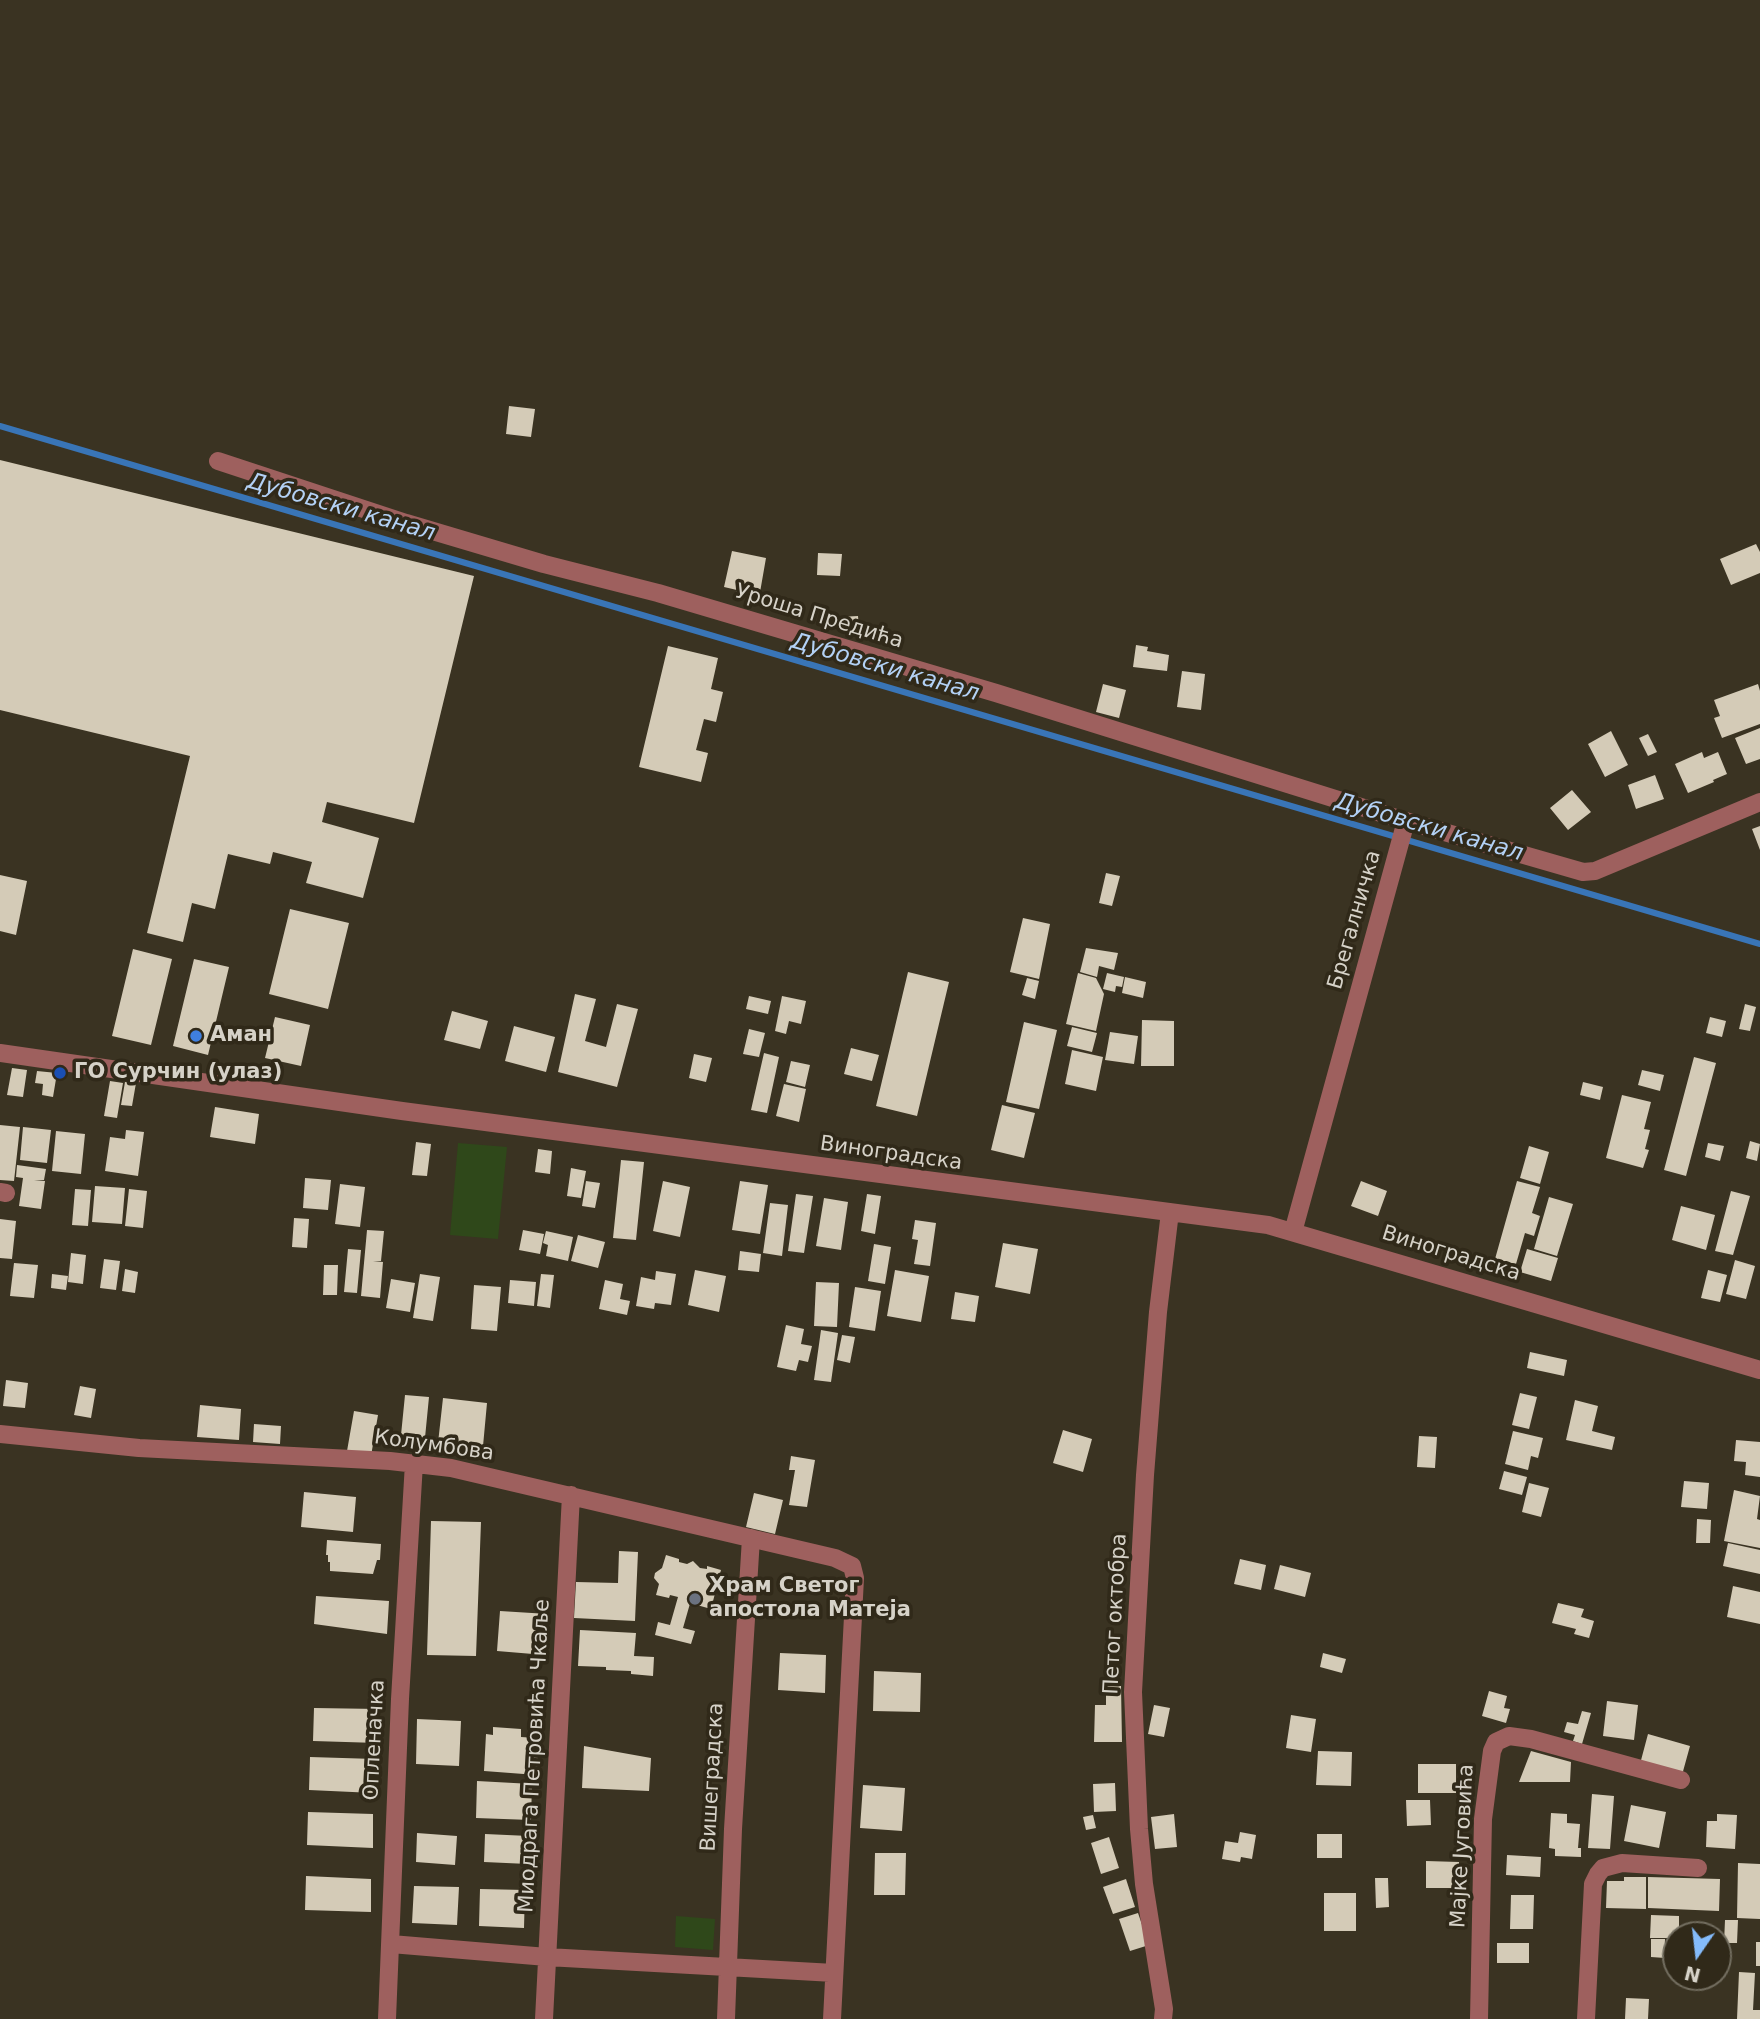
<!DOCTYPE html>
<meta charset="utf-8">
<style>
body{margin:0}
#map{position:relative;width:1760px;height:2019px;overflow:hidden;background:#3a3322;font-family:"DejaVu Sans",sans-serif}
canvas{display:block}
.north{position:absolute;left:1662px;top:1921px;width:70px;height:70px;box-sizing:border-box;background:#302919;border:2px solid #726d5f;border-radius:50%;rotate:194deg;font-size:19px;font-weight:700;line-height:28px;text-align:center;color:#d6d2c8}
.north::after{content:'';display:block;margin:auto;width:24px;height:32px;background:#84bbfb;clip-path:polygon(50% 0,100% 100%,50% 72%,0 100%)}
</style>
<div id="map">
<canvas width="1760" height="2019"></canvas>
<div class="north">N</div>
</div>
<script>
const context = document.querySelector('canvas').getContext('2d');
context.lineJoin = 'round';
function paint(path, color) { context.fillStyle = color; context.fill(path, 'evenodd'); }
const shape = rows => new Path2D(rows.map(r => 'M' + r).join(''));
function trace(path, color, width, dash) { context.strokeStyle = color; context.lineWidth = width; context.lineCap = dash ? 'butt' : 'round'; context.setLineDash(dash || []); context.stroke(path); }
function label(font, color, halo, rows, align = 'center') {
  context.font = font + ' "DejaVu Sans",sans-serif'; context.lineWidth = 7; context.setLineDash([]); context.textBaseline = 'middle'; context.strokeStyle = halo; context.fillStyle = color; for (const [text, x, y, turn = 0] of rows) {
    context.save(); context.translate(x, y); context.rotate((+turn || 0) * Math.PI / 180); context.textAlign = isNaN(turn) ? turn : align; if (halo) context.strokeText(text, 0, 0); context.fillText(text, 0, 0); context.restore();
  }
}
paint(shape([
 [458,1143,507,1147,498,1239,450,1235],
 [676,1916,715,1919,713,1950,675,1947]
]), '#2f481a');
trace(shape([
 [0,426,1760,944]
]), '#3975b7', 6);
paint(shape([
 [509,406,535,409,531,437,506,434],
 [0,460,474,576,414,823,327,802,322,822,379,838,363,898,306,883,312,862,273,852,270,864,228,854,215,909,192,903,183,942,147,933,190,756,0,710],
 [1756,544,1760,552,1760,573,1731,585,1720,559],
 [732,551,766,558,759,598,736,594,737,590,724,587],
 [818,553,842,554,840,576,817,575],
 [858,616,859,629,839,631,839,617],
 [1136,645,1148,647,1147,651,1169,655,1167,671,1133,667],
 [668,646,718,658,711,689,723,692,716,722,704,719,696,750,708,753,701,782,639,767],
 [1182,671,1205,674,1201,710,1177,707],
 [1103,684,1126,690,1119,718,1096,712],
 [1758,684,1760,691,1760,724,1722,738,1714,718,1720,716,1714,700],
 [1760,728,1760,759,1746,764,1735,738],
 [1611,731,1628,765,1605,777,1588,744],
 [1648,734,1657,752,1648,756,1639,738],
 [1702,752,1704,758,1718,752,1727,774,1713,780,1714,782,1688,793,1675,764],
 [1655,775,1664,799,1636,809,1628,785],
 [1572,790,1591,812,1568,830,1550,808],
 [1760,826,1760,850,1752,829],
 [1106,873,1120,876,1112,906,1099,903],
 [0,875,27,881,16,935,0,931],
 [290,909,349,923,328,1009,269,994],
 [1023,918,1050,924,1039,979,1010,972],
 [1086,948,1118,953,1114,970,1099,966,1097,977,1080,972],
 [133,949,172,959,151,1045,112,1036],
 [194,959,229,967,208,1055,173,1046],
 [908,972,949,982,917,1116,876,1106],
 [1078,973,1096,978,1104,994,1096,1031,1066,1024],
 [1107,973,1124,977,1122,987,1116,986,1115,992,1103,989],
 [1125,977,1146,982,1143,998,1122,993],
 [1027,978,1039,981,1035,999,1022,995],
 [575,994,596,999,585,1041,606,1047,617,1004,638,1009,617,1087,558,1072],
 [749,996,771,1001,768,1014,746,1009],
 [782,996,806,1001,801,1024,789,1021,786,1034,775,1031],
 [1745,1004,1756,1007,1750,1031,1739,1029],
 [452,1011,488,1021,480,1049,444,1040],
 [275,1017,310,1025,301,1066,265,1058],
 [1710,1017,1726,1021,1722,1037,1706,1033],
 [1142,1020,1174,1021,1174,1066,1141,1066],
 [1024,1022,1057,1030,1039,1109,1006,1102],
 [514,1026,555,1037,546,1072,505,1061],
 [1072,1027,1097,1033,1092,1052,1067,1046],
 [749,1029,765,1033,759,1057,743,1054],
 [1110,1032,1138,1036,1134,1064,1105,1060],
 [851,1048,879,1055,872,1081,844,1074],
 [1072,1050,1103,1057,1096,1091,1065,1084],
 [764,1053,779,1057,767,1113,751,1110],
 [694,1054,712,1058,706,1082,689,1078],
 [1694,1057,1716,1063,1686,1176,1664,1170],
 [791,1061,810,1065,805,1087,786,1082],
 [12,1068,27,1070,23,1097,7,1095],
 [1642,1070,1664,1075,1660,1091,1638,1085],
 [37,1071,57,1073,53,1097,42,1095,43,1084,35,1083],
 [110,1081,123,1083,117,1118,104,1116],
 [125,1082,136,1083,132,1106,121,1105],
 [1583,1082,1603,1087,1600,1100,1580,1095],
 [784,1084,806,1089,799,1122,776,1116],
 [1622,1095,1651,1102,1644,1129,1650,1130,1645,1149,1649,1150,1643,1168,1606,1158],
 [1002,1105,1035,1113,1024,1158,991,1150],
 [215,1107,259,1114,255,1144,210,1137],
 [0,1125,20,1127,14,1181,0,1180],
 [23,1127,51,1130,47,1163,20,1160],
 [126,1130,144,1132,138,1176,105,1171,110,1137,125,1139],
 [56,1131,85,1134,81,1174,52,1171],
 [1750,1141,1760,1144,1757,1161,1746,1158],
 [416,1142,431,1144,427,1176,412,1175],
 [1708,1143,1724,1146,1720,1161,1705,1157],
 [1529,1146,1549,1152,1540,1184,1520,1178],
 [538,1149,552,1151,550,1174,535,1172],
 [621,1160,644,1162,636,1240,613,1238],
 [17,1165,46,1169,44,1180,34,1180,45,1181,41,1209,19,1206,23,1178,16,1177],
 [571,1168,586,1171,581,1198,567,1196],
 [305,1178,331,1180,328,1210,303,1208],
 [586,1181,600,1183,595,1208,582,1206],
 [663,1181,690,1187,680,1237,653,1231],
 [740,1181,768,1185,760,1234,732,1230],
 [1361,1181,1387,1191,1378,1216,1351,1206],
 [1517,1181,1540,1187,1532,1213,1540,1216,1534,1236,1525,1233,1516,1264,1495,1259],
 [340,1184,365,1187,360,1227,335,1224],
 [95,1186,125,1188,122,1224,92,1222],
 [75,1189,91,1190,88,1226,72,1225],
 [129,1189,147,1191,143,1228,125,1226],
 [1731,1191,1750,1196,1733,1255,1715,1251],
 [796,1194,813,1196,804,1253,788,1251],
 [867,1194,881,1196,875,1234,861,1231],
 [1549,1197,1573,1204,1557,1256,1534,1249],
 [824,1198,848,1202,841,1250,816,1246],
 [770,1203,788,1205,782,1256,763,1253],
 [1681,1206,1715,1215,1706,1250,1672,1240],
 [294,1218,309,1219,307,1248,292,1247],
 [0,1219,16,1221,12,1259,0,1258],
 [915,1220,936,1223,930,1266,914,1264,918,1240,912,1239],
 [367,1230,384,1231,381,1261,373,1261,383,1262,380,1298,361,1296],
 [523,1230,544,1234,540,1254,519,1250],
 [546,1231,573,1237,568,1261,546,1256,548,1245,543,1243],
 [578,1235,605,1242,598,1268,571,1261],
 [1003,1243,1038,1249,1030,1294,995,1287],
 [874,1244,891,1247,885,1284,868,1281],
 [348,1249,361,1250,357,1293,344,1292],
 [1527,1249,1558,1258,1551,1281,1520,1272],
 [740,1251,761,1254,759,1272,738,1270],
 [71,1253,86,1255,83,1284,68,1282],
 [104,1259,120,1261,116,1290,100,1288],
 [1735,1260,1755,1266,1746,1299,1726,1294],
 [14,1263,38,1265,34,1298,10,1296],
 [324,1265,338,1265,337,1295,323,1295],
 [125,1269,138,1272,135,1293,122,1291],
 [695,1270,726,1276,719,1312,688,1305],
 [895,1270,929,1276,921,1322,887,1316],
 [1708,1270,1727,1275,1720,1302,1701,1298],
 [656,1271,676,1274,671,1305,655,1303,654,1309,636,1306,641,1277,655,1280],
 [52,1274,68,1276,66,1290,51,1288],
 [420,1274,440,1277,433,1321,413,1318],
 [541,1274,554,1275,550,1308,537,1306],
 [391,1279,415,1283,410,1312,386,1308],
 [510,1280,536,1282,534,1306,508,1303],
 [605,1280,623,1284,620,1299,630,1301,627,1315,599,1309],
 [816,1282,839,1283,837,1327,814,1326],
 [474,1285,501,1287,497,1331,471,1329],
 [855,1287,881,1291,875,1331,849,1327],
 [955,1292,979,1296,975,1322,951,1319],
 [786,1325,804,1329,801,1344,812,1346,808,1362,799,1360,796,1371,777,1367],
 [821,1330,838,1333,831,1382,814,1380],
 [842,1335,855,1337,850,1363,837,1360],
 [1530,1352,1567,1360,1564,1376,1527,1368],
 [6,1380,28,1383,25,1408,3,1406],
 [80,1386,96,1389,91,1418,74,1415],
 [1520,1393,1537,1397,1529,1429,1512,1425],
 [405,1395,429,1397,424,1448,400,1445],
 [443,1398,487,1403,482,1457,437,1452],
 [1575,1400,1598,1406,1592,1431,1615,1437,1612,1450,1566,1440],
 [200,1405,241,1409,239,1440,197,1437],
 [354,1411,378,1415,371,1456,347,1451],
 [254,1424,281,1426,280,1444,253,1442],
 [1063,1430,1092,1439,1083,1472,1053,1463],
 [1513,1431,1543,1438,1538,1458,1531,1456,1528,1470,1505,1464],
 [1419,1436,1437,1437,1435,1468,1417,1467],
 [1736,1440,1760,1442,1760,1477,1745,1475,1746,1462,1734,1461],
 [791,1456,815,1460,807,1507,789,1505,795,1470,789,1470],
 [1504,1471,1527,1477,1522,1495,1499,1489],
 [1684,1481,1709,1483,1707,1509,1681,1507],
 [1529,1483,1549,1488,1541,1517,1522,1512],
 [1734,1490,1760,1496,1757,1519,1760,1520,1760,1548,1724,1541],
 [304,1492,356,1497,353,1532,301,1527],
 [754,1493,783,1500,775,1534,746,1527],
 [1697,1519,1711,1520,1710,1543,1696,1543],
 [431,1521,481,1522,476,1656,427,1655],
 [327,1540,381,1544,380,1560,377,1560,373,1574,330,1571,330,1562,328,1562,328,1555,326,1555],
 [1728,1543,1760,1550,1760,1574,1723,1566],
 [619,1551,638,1552,635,1621,574,1618,576,1582,618,1583],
 [666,1555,679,1559,679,1562,687,1564,693,1561,700,1568,707,1569,707,1566,721,1570,711,1609,697,1605,698,1602,691,1600,683,1628,695,1631,691,1644,655,1635,658,1622,670,1625,678,1597,670,1595,669,1598,656,1595,659,1584,654,1578,655,1573,662,1568],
 [1240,1559,1266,1565,1261,1590,1234,1584],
 [1280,1565,1311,1573,1305,1597,1274,1589],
 [1733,1586,1760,1592,1760,1624,1727,1617],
 [316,1596,389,1601,387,1634,314,1624],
 [1558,1603,1584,1609,1581,1617,1594,1621,1589,1638,1574,1634,1576,1629,1552,1623],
 [500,1611,548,1614,545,1655,497,1651],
 [580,1630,636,1633,634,1656,654,1657,653,1676,631,1674,631,1671,606,1670,606,1667,578,1666],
 [780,1653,826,1655,825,1693,778,1690],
 [1323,1653,1346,1659,1342,1673,1320,1667],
 [874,1671,921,1673,920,1712,873,1711],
 [1106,1686,1121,1686,1122,1742,1094,1742,1095,1705,1106,1705],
 [1489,1691,1507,1696,1504,1708,1510,1709,1506,1723,1482,1716],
 [1607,1701,1638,1705,1634,1740,1603,1736],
 [1154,1705,1170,1708,1164,1737,1148,1734],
 [314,1708,379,1709,378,1743,313,1741],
 [1582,1711,1591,1713,1582,1744,1573,1741,1575,1735,1564,1732,1567,1722,1578,1724],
 [1291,1715,1316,1719,1311,1752,1286,1748],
 [417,1719,461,1721,459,1766,416,1764],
 [493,1727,521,1729,521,1737,536,1738,535,1753,538,1753,537,1775,484,1771,486,1734,493,1735],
 [1648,1734,1690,1746,1682,1775,1640,1764],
 [584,1746,651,1758,649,1791,582,1788],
 [1318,1751,1352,1752,1351,1786,1316,1785],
 [1531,1751,1571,1762,1570,1782,1519,1782],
 [310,1757,375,1759,374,1793,309,1790],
 [1418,1764,1456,1764,1456,1793,1418,1793],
 [477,1781,532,1784,531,1820,476,1818],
 [1115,1783,1116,1811,1094,1812,1093,1784],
 [863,1785,905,1788,902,1831,860,1828],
 [1592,1794,1614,1796,1610,1849,1588,1848],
 [1406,1800,1430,1800,1431,1825,1407,1826],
 [1631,1805,1666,1812,1659,1848,1624,1841],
 [308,1812,373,1814,373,1848,307,1845],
 [1551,1813,1567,1814,1567,1823,1580,1824,1578,1848,1581,1848,1581,1857,1555,1856,1555,1849,1549,1848],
 [1174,1814,1177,1847,1155,1849,1151,1817],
 [1717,1814,1737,1815,1735,1849,1706,1847,1707,1821,1717,1821],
 [1093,1815,1096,1828,1086,1830,1083,1817],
 [1240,1832,1256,1835,1252,1859,1241,1857,1240,1862,1222,1859,1225,1841,1238,1843],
 [417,1833,457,1836,455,1865,416,1862],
 [485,1834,529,1836,528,1864,484,1862],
 [1317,1834,1342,1834,1342,1858,1317,1858],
 [1109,1837,1119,1868,1101,1874,1091,1843],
 [875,1853,906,1853,905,1895,874,1895],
 [1507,1855,1541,1857,1540,1877,1506,1875],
 [1426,1861,1459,1862,1459,1888,1426,1888],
 [1738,1863,1760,1864,1760,1919,1737,1918],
 [306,1876,371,1879,371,1912,305,1910],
 [1624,1877,1646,1877,1646,1909,1606,1908,1607,1881,1624,1881],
 [1648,1877,1720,1879,1719,1911,1648,1908],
 [1375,1878,1388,1878,1389,1907,1376,1908],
 [1126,1879,1135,1907,1113,1914,1103,1887],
 [414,1886,459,1887,457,1925,412,1923],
 [480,1889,525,1890,524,1928,479,1926],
 [1324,1893,1356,1893,1356,1931,1324,1931],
 [1511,1895,1534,1895,1533,1929,1510,1929],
 [1138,1913,1149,1945,1130,1951,1119,1919],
 [1651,1915,1679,1916,1679,1935,1676,1935,1676,1938,1650,1938],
 [1725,1920,1738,1920,1737,1943,1724,1943],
 [1651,1939,1665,1939,1665,1958,1651,1957],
 [1756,1942,1760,1942,1760,1966,1756,1966],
 [1497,1943,1529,1943,1529,1963,1497,1963],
 [1739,1972,1755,1973,1753,2010,1760,2010,1760,2019,1737,2019],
 [1626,1998,1649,1999,1648,2019,1625,2019]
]), '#d4cbb7');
trace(shape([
 [218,461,406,523,544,564,658,593,996,693,1406,821,1583,872,1595,871,1760,802],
 [0,1053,402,1111,1268,1225,1760,1370],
 [0,1192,6,1193],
 [1293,1232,1406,821],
 [0,1434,139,1448,390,1461,451,1468,835,1558,852,1566,855,1578,832,2019],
 [391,1944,547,1957,834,1973],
 [387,2019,400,1699,414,1463],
 [544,2019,571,1495],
 [726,2019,733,1829,751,1538],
 [1163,2019,1164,2009,1144,1884,1139,1829,1133,1692,1145,1475,1158,1312,1170,1212],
 [1479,2019,1483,1819,1492,1751,1496,1742,1509,1736,1531,1739,1681,1780],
 [1586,2019,1593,1884,1598,1874,1603,1868,1622,1863,1698,1868]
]), '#9e605e', 18);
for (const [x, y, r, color] of [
 [196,1036,7,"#3f7fe0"],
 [60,1073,7,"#1a4fb4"],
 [695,1599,7,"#6b7280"]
]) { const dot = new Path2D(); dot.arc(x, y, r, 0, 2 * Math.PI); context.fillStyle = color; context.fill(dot); trace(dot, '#302919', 2.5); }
label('21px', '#d6d2c8', '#302919', [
 ["Уроша Предића",819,617,17],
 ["Брегалничка",1355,920,-74],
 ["Виноградска",891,1154,8],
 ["Виноградска",1451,1254,17],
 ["Колумбова",434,1446,8],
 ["Петог октобра",1116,1614,-87],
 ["Опленачка",375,1740,-87],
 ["Миодрага Петровића Чкаље",535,1756,-87],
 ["Вишеградска",713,1777,-87],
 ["Мајке Југовића",1463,1846,-87]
]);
label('bold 21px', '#d6d2c8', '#302919', [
 ["Аман",210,1036],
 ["ГО Сурчин (улаз)",74,1073],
 ["Храм Светог",709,1587],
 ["апостола Матеја",709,1611]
], 'left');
label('italic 23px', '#b3d1f5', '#302919', [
 ["Дубовски канал",341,508,16],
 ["Дубовски канал",885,668,16],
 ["Дубовски канал",1429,828,16]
]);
</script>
